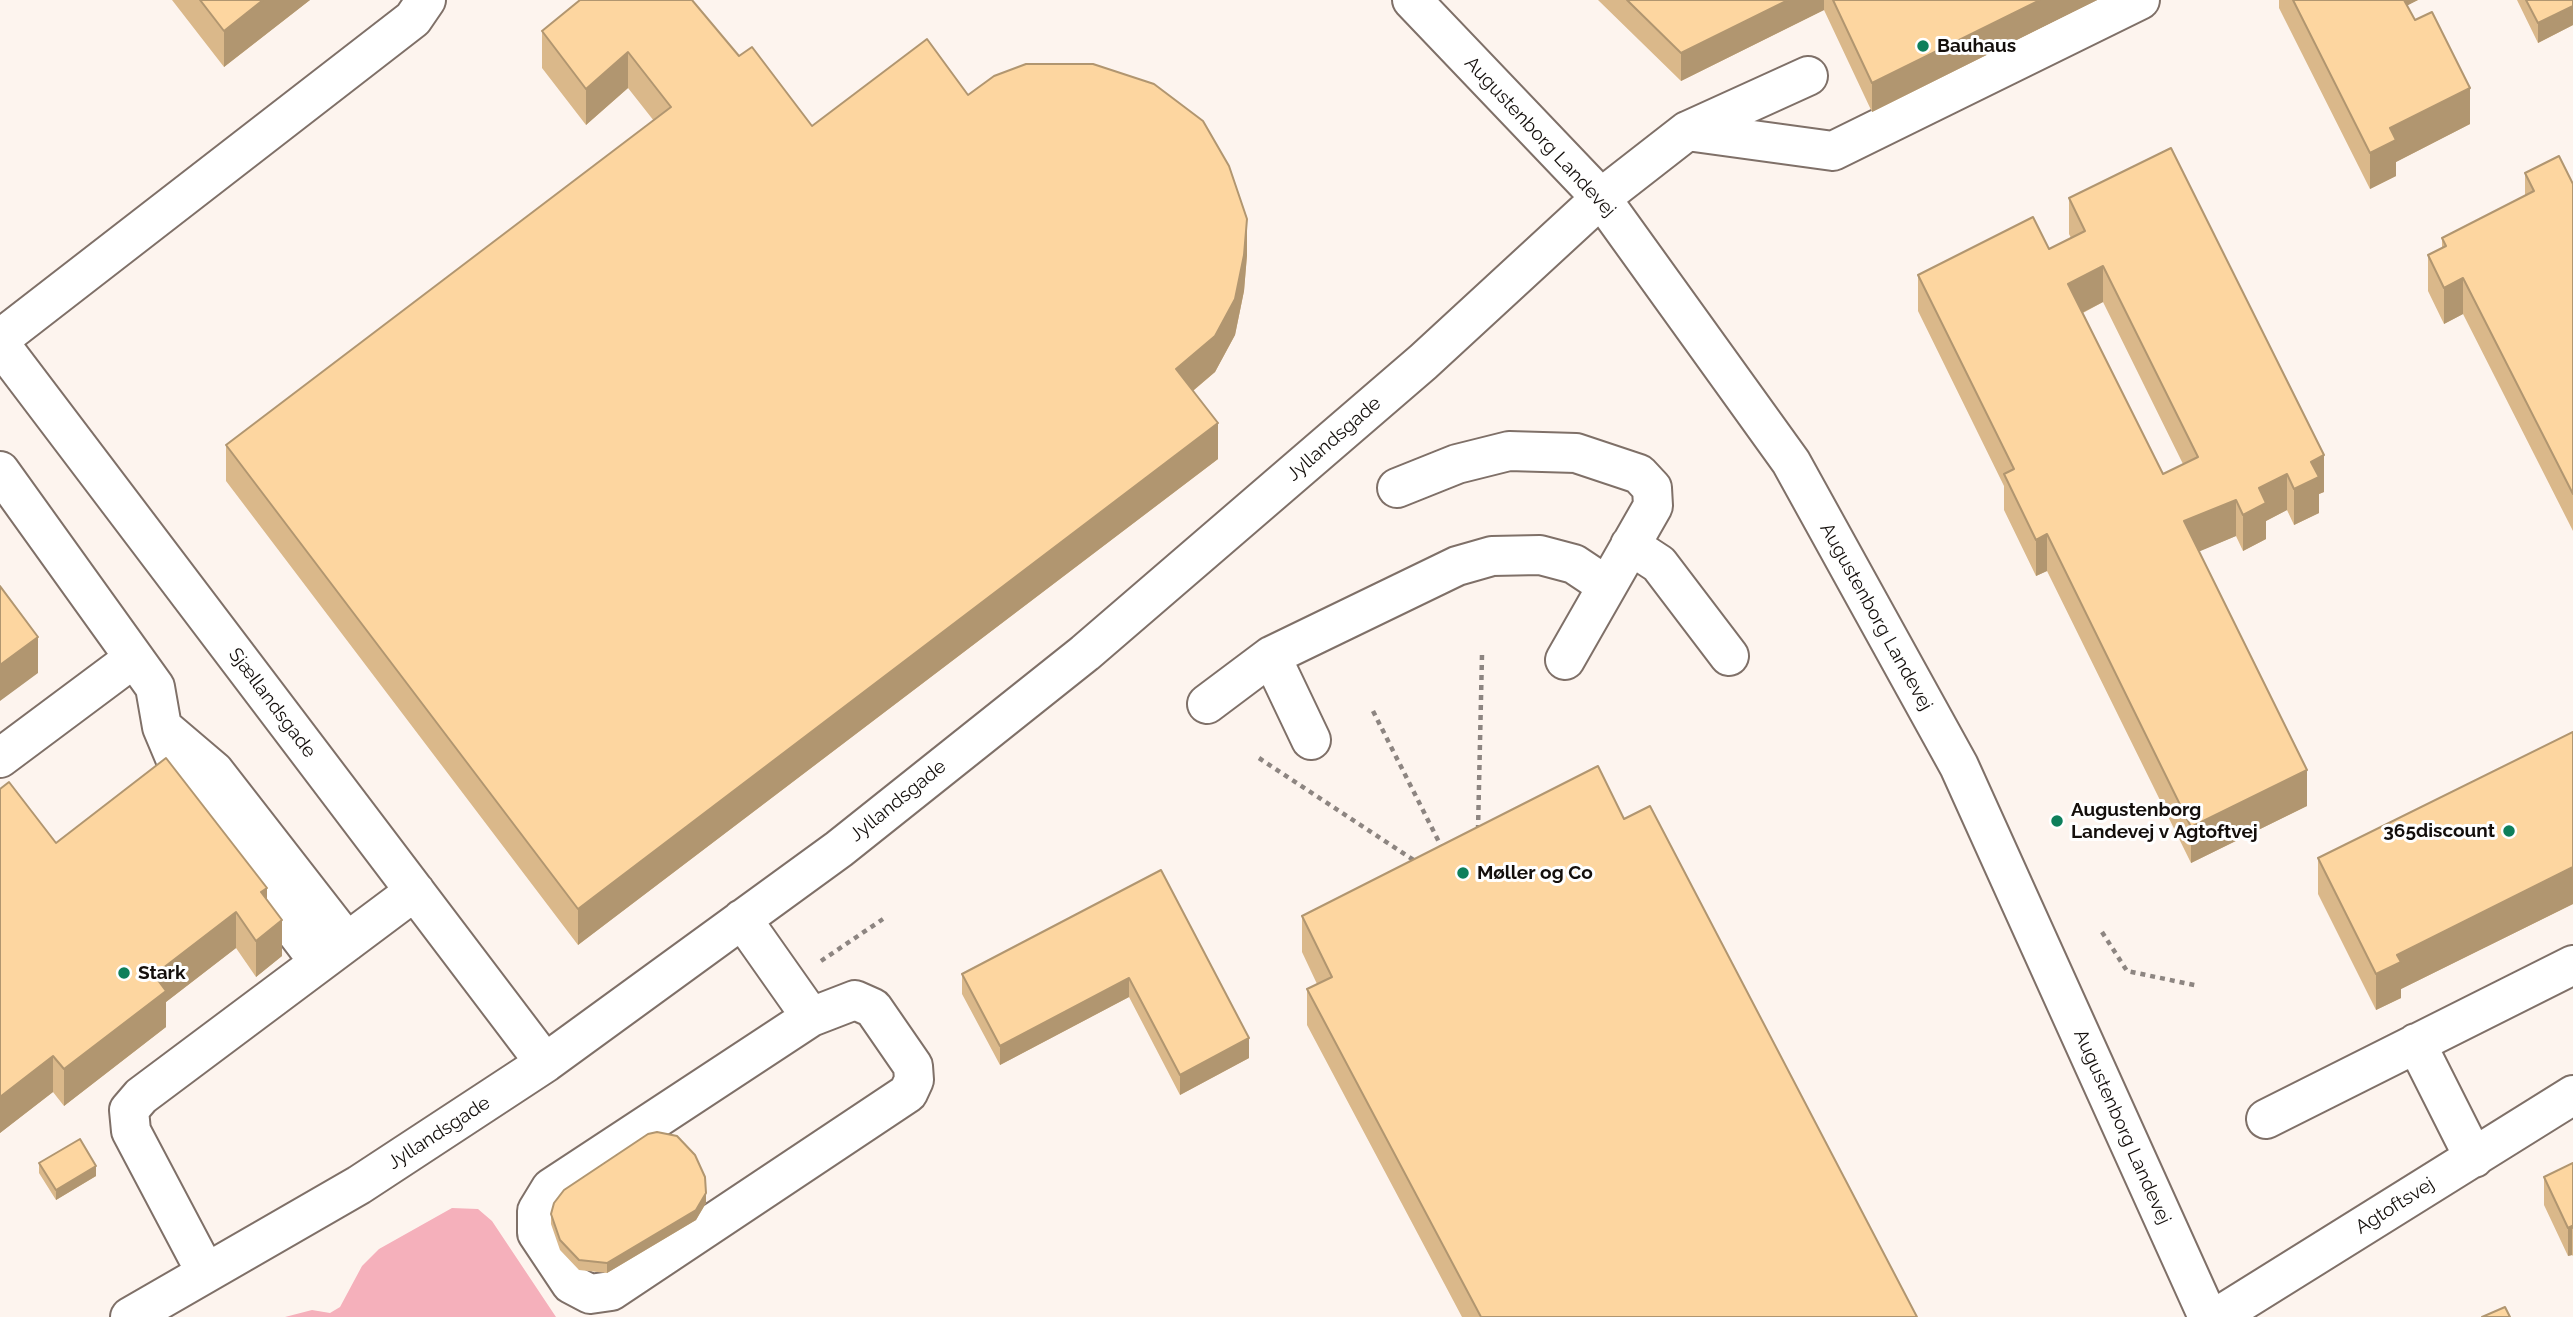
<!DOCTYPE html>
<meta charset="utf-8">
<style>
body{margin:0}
canvas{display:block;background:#fdf4ee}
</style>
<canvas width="2573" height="1317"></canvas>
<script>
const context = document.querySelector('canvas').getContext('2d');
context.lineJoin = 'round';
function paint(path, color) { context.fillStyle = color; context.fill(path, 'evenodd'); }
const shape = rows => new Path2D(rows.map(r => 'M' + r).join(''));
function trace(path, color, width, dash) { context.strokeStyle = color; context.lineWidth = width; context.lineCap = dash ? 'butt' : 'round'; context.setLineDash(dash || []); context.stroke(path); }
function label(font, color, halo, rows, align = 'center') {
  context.font = font + ' Raleway,sans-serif'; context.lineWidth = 6; context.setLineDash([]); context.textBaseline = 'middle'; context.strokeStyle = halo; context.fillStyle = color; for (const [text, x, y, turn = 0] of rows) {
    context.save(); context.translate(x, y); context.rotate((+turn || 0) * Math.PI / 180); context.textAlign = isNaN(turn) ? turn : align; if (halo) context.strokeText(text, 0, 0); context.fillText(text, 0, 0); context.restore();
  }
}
paint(shape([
 [452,1208,478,1209,492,1221,556,1317,285,1317,312,1310,330,1313,340,1307,362,1266,379,1249]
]), '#f5b0bb');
const minor = shape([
 [1412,0,1601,198,1791,462,1959,766,2208,1317],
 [1687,131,1808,76],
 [0,339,413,19,426,0],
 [0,344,545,1063],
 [0,471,155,687,162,727,189,791,319,962],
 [1397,488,1457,464,1509,451,1576,453,1639,474,1652,488,1653,506,1565,660],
 [1630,545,1659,564,1729,656],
 [1271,656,1311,740],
 [1207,704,1271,656,1457,566,1492,556,1540,555,1574,564,1607,586],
 [167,731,214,771,347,942],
 [0,758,134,658],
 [742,919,811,1017,855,1000,873,1008,913,1066,914,1080,908,1093,611,1291,590,1294,571,1284,537,1233,537,1211,551,1188,811,1017],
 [2416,1043,2474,1158],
 [2266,1119,2573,965],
 [206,1273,131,1131,129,1110,141,1096,415,891],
 [130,1317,359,1185,545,1063,839,849,1085,653,1423,362,1601,198,1687,131,1833,151,2140,0],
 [2217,1317,2573,1095]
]);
trace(minor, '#7f7068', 42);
trace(shape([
 [1373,711,1442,848],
 [1259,758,1415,861],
 [1478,830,1482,655],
 [2102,932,2127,971,2199,986],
 [821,961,883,919]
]), '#8d8581', 4.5, [5, 5]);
trace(minor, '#fff', 38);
paint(shape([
 [172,0,310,0,224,67],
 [1598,0,2097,0,1872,112,1824,10,1681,81],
 [2279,0,2418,0,2407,5,2470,124,2396,162,2396,176,2370,189,2279,8],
 [2517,0,2573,0,2573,25,2538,43],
 [542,31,739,56,812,126,968,95,1247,255,1244,291,1235,335,1215,372,1193,391,1218,459,578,945,226,481,226,445,654,121,628,88,586,125,542,68],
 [2525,173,2573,184,2573,531,2463,314,2444,324,2428,291,2428,255,2442,248,2442,238,2525,196],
 [2069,198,2324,492,2319,494,2319,513,2294,525,2287,510,2266,521,2266,539,2243,551,2236,536,2199,551,2307,806,2191,863,2047,571,2036,576,2004,510,2004,486,1918,311,1918,275,2049,249,2071,238,2069,234],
 [2103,302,2183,464,2163,474,2083,313],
 [2573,732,2573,904,2401,989,2401,998,2376,1010,2318,894,2318,858],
 [0,789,56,843,267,900,282,956,256,977,236,948,166,1002,166,1027,64,1106,53,1092,0,1133],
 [1624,819,1917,1317,1462,1317,1307,1025,1307,989,1317,984,1302,952,1302,916],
 [1161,870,1249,1058,1180,1095,1129,997,1000,1065,962,994,962,974],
 [39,1163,96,1176,56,1200,39,1173],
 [2573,1163,2573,1256,2572,1255,2568,1256,2544,1205,2544,1177],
 [706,1203,696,1220,607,1273,579,1270,560,1250,551,1224,551,1214]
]), '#dab88a');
paint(shape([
 [263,0,310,0,224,67,224,31],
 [1788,0,1824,0,1824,10,1681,81,1681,53],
 [2040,0,2097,0,1872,112,1872,83],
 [2393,0,2418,0,2393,13],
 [2573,6,2573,25,2538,43,2538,23],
 [628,52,628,88,586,125,586,89],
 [2470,88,2470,124,2396,162,2396,176,2370,189,2370,153,2390,128],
 [1247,219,1247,255,1244,291,1235,335,1215,372,1176,405,1176,369],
 [2103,266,2103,302,2068,320,2068,284],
 [2463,278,2463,314,2444,324,2444,288],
 [1218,423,1218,459,578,945,578,909],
 [2324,455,2324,492,2319,494,2319,513,2294,525,2294,489,2311,462],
 [2287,474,2287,510,2266,521,2266,539,2243,551,2243,515,2259,488],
 [2236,500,2236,536,2184,558,2184,521],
 [2047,534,2047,571,2036,576,2036,540],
 [38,637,38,673,0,701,0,665],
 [2307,770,2307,806,2191,863,2191,827],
 [2573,867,2573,904,2401,989,2401,998,2376,1010,2376,974,2397,955],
 [267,888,267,924,261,892],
 [236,912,236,948,166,1002,166,1027,64,1106,64,1069,154,975],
 [282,920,282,956,256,977,256,941],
 [1129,978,1129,997,1000,1065,1000,1046],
 [1249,1038,1249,1058,1180,1095,1180,1075],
 [53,1056,53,1092,0,1133,0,1097],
 [96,1166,96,1176,56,1200,56,1190],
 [706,1193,706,1203,696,1220,607,1273,607,1263],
 [2572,1226,2572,1255,2568,1256,2568,1228]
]), '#b19670');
const building = shape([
 [200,0,263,0,224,31,200,0],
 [580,0,692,0,739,56,752,47,812,126,927,39,968,95,994,76,1026,64,1093,64,1154,84,1203,121,1229,166,1247,219,1244,255,1235,299,1215,336,1176,369,1218,423,578,909,226,445,671,107,628,52,586,89,542,31,580,0],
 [1627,0,1788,0,1681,53,1627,0],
 [1833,0,2040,0,1872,83,1833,0],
 [2293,0,2404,0,2415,20,2432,12,2470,88,2390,128,2396,140,2370,153,2293,0],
 [2526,0,2573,0,2573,6,2538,23,2526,0],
 [2171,148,2324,455,2311,462,2319,477,2294,489,2287,474,2259,488,2266,503,2243,515,2236,500,2184,521,2307,770,2191,827,2047,534,2036,540,2004,474,2014,469,1918,275,2033,217,2049,249,2085,231,2069,198,2171,148],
 [2103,266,2198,457,2163,474,2068,284,2103,266],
 [2559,156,2573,184,2573,494,2463,278,2444,288,2428,255,2446,246,2442,238,2534,191,2525,173,2559,156],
 [0,586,38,637,0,665,0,586],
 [2573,732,2573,867,2397,955,2401,962,2376,974,2318,858,2573,732],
 [166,758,267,888,261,892,282,920,256,941,236,912,154,975,166,991,64,1069,53,1056,0,1097,0,789,9,782,56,843,166,758],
 [1598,766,1624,819,1650,806,1917,1317,1481,1317,1307,989,1332,977,1302,916,1598,766],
 [1161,870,1249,1038,1180,1075,1129,978,1000,1046,962,974,1161,870],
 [657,1132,677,1136,695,1155,705,1177,706,1193,696,1210,607,1263,579,1260,560,1240,551,1214,554,1203,564,1190,648,1134,657,1132],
 [80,1139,96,1166,56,1190,39,1163,80,1139],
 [2573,1163,2573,1228,2572,1226,2568,1228,2544,1177,2573,1163],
 [2505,1307,2510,1317,2482,1317,2505,1307]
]);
paint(building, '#fdd6a0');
trace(building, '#b19670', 2);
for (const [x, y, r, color] of [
 [1923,46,7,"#0e7f5b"],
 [2057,821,7,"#0e7f5b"],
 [2509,831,7,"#0e7f5b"],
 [1463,873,7,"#0e7f5b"],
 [124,973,7,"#0e7f5b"]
]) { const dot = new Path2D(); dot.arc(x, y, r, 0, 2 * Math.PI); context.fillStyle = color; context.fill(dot); trace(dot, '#fff', 2.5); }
label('bold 19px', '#140f0c', '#fff', [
 ["Bauhaus",1937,46],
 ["Augustenborg",2071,810],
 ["Landevej v Agtoftvej",2071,832],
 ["365discount",2495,831,"right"],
 ["Møller og Co",1477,873],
 ["Stark",138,973]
], 'left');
label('19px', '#140f0c', '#fff', [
 ["Augustenborg Landevej",1540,137,47],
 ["Jyllandsgade",1334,439,-41],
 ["Augustenborg Landevej",1876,617,61],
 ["Sjællandsgade",272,703,53],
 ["Jyllandsgade",898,801,-39],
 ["Augustenborg Landevej",2122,1127,66],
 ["Jyllandsgade",439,1133,-33],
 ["Agtoftsvej",2395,1206,-32]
]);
</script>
